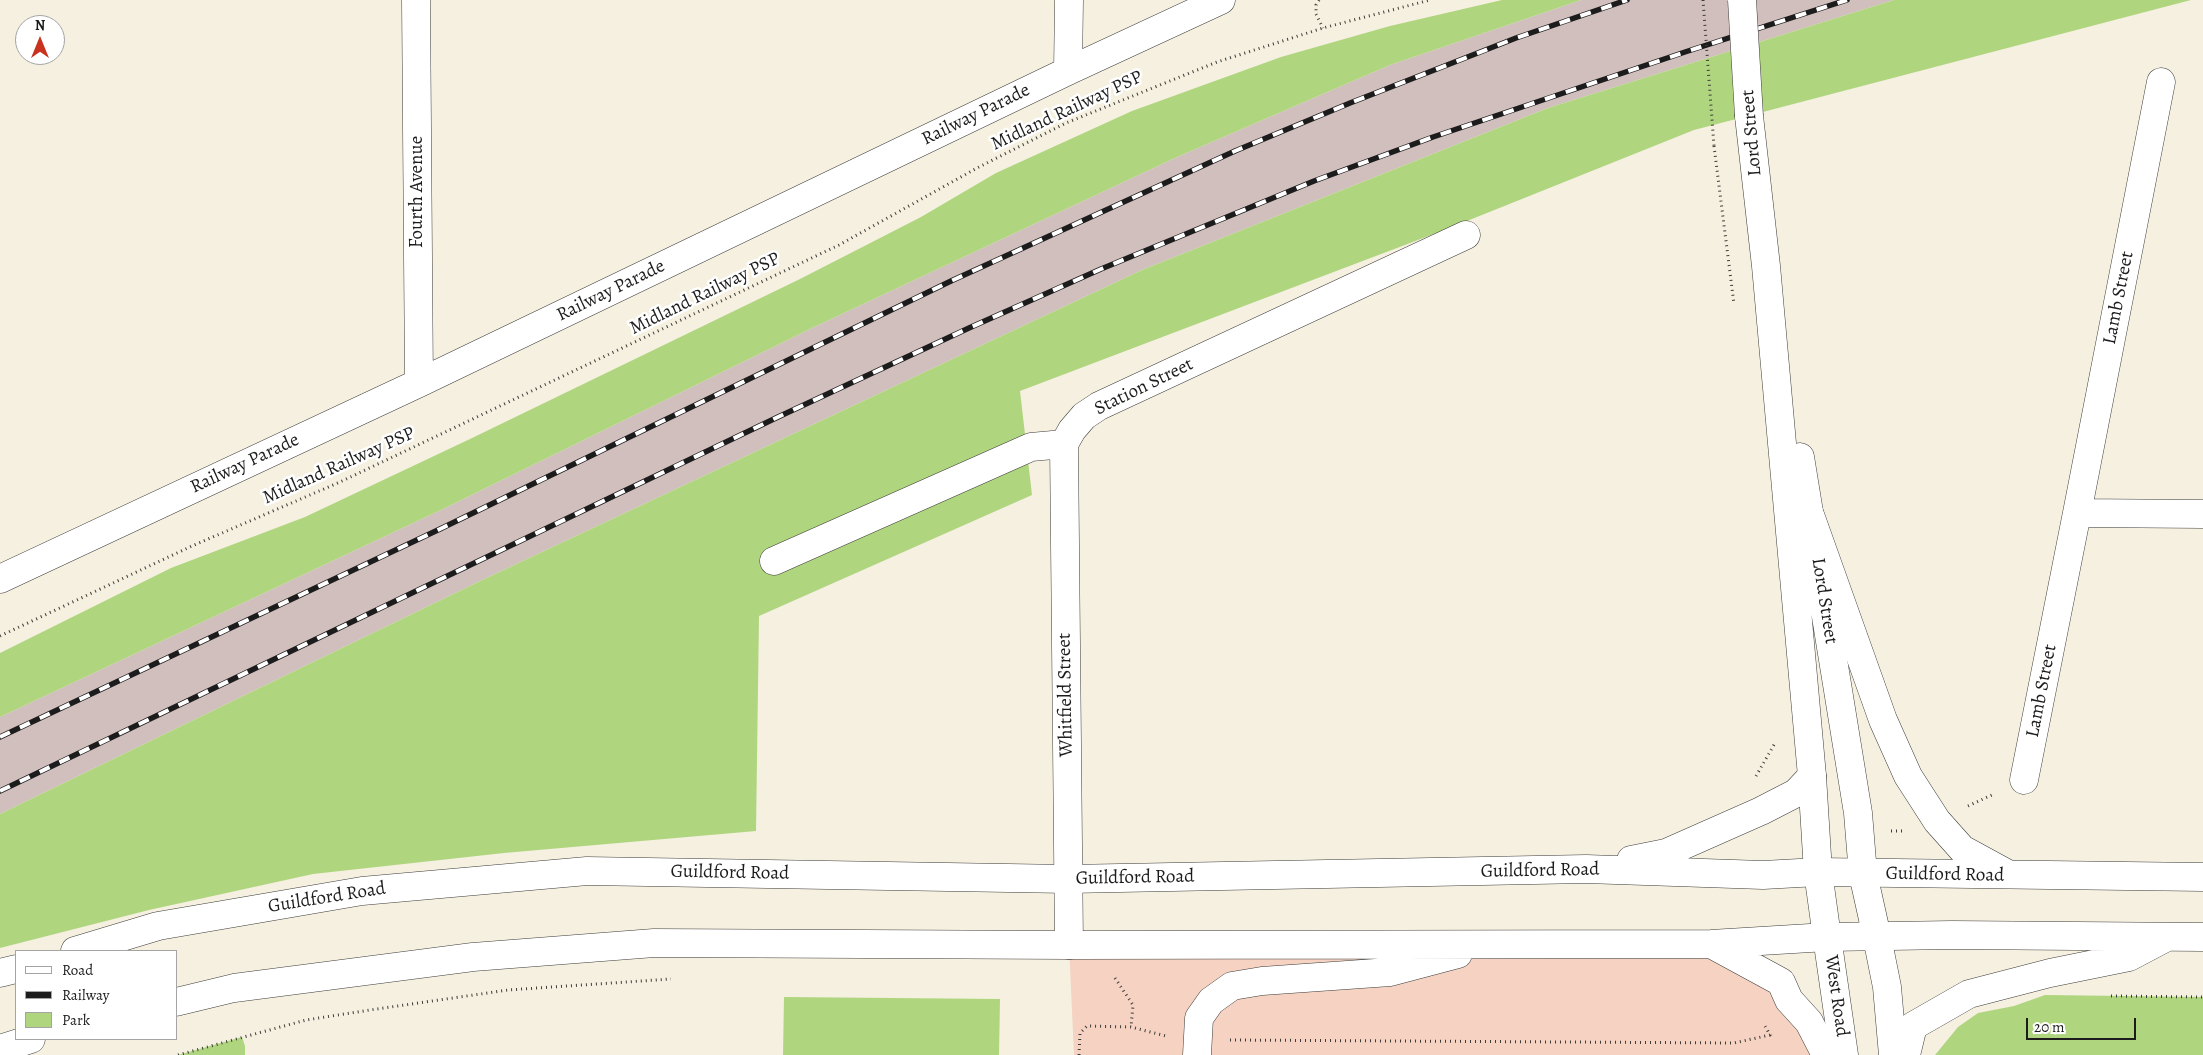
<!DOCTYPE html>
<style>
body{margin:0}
#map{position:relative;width:2203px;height:1055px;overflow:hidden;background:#f5f0e0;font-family:Alegreya,serif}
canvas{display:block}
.legend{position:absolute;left:15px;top:950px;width:162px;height:90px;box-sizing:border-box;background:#fff;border:1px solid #a4a4a4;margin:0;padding:6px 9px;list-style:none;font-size:15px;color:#1c1c1c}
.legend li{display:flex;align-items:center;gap:10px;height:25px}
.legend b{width:25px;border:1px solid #a4a4a4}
.north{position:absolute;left:15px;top:15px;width:50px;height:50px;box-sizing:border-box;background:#fff;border:1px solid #a4a4a4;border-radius:50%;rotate:0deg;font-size:14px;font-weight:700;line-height:20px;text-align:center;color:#1c1c1c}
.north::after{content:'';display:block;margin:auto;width:18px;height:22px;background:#c8321e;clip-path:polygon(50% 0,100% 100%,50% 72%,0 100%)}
.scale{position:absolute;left:2026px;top:1018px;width:110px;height:22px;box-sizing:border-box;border:2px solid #1c1c1c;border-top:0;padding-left:6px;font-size:15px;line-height:18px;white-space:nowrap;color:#1c1c1c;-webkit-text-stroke:4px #fff;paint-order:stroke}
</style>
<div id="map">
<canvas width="2203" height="1055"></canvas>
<ul class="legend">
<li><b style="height:6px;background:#fff"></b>Road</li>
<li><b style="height:6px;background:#1c1c1c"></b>Railway</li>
<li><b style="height:14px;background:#b0d57f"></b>Park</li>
</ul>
<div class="north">N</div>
<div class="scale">20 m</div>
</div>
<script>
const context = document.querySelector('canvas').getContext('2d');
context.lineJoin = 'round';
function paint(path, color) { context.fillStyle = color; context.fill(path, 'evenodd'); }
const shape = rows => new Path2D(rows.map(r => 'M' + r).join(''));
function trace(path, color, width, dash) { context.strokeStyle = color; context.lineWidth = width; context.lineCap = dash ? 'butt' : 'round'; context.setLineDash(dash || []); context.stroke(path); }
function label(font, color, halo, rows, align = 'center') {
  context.font = font + ' Alegreya,serif'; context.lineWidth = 5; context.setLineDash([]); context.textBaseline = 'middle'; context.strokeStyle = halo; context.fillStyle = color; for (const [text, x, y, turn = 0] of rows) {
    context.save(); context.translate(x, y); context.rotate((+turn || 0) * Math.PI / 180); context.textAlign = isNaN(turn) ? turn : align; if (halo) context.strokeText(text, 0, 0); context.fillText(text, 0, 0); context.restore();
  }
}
paint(shape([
 [1711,944,1781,982,1826,1055,1074,1055,1069,945]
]), '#f5d2c2');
paint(shape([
 [1581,0,1894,0,1548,108,1142,270,476,583,0,814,0,717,443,509,812,328,1177,157,1390,65]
]), '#d1bfbd');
paint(shape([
 [1502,0,1581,0,1390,65,1177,157,812,328,443,509,0,717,0,653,171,568,305,517,470,439,800,279,921,217,996,173,1132,111,1281,57,1390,26],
 [1894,0,2191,0,1694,130,1447,229,1020,391,1032,495,759,616,756,831,504,853,313,874,149,910,0,948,0,814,476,583,1142,270,1548,108],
 [2045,995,2203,997,2203,1055,1935,1055,1958,1027,1978,1013,2014,1006],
 [784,997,1000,999,999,1055,783,1055],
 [242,1037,245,1046,245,1055,178,1055]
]), '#b0d57f');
const minor = shape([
 [416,0,419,383],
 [1068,71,1069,0],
 [2161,82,2077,513,2203,514],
 [774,561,1031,447,1064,444],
 [0,579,419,383,1068,71,1221,0],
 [2024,780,2077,513],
 [1827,937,1844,1055],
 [1877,937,1887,987,1893,1055],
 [1069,945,1064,444,1072,430,1084,416,1099,406,1466,235]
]);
const major = shape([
 [1749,116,1766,266,1812,776,1818,872,1827,937],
 [1800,457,1858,813,1863,874,1877,937]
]);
const highway = shape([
 [1810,515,1883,720,1908,776,1937,821,1962,849,2006,873],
 [1631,860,1666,853,1761,811,1796,793,1812,776],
 [1711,944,1781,982,1789,1000,1809,1022,1826,1055],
 [75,951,158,926,362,891,587,871,1068,879,1586,869,1763,875,1818,872,2203,877],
 [0,973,16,969],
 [176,1002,234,988,473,957,654,943,1069,945,1711,944,1827,937,1952,935,2203,937],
 [0,1049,31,1039],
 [1197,1055,1199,1018,1211,1001,1232,986,1262,981,1390,972,1458,954],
 [1906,1055,1913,1026,1969,994,2050,973,2129,957,2165,938]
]);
trace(minor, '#3d3c39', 29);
trace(major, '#3d3c39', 29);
trace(highway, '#3d3c39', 29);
trace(shape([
 [1319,0,1316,5,1316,14,1323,28],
 [1714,146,1734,304],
 [0,636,192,546,340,482,839,245,977,168,1066,123,1217,62,1323,28,1430,0],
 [1756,776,1775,743],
 [1968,806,1994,794],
 [1891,831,1905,831],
 [1115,978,1133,1005,1131,1027],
 [2111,996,2203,997],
 [1230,1040,1734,1043,1770,1035,1765,1026],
 [178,1055,306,1020,370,1010,508,990,671,979],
 [1079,1055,1080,1033,1087,1026,1131,1027,1166,1036]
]), '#3d3c39', 3, [1, 4]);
trace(minor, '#fff', 28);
trace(major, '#fff', 28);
trace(highway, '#fff', 28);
const rail = shape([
 [0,737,440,529,951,281,1235,151,1350,103,1516,38,1627,0],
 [0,791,778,417,969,328,1101,269,1314,181,1433,137,1685,52,1847,0]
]);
trace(rail, '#1c1c1c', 5.5);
trace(rail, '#fff', 4, [11]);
const majorBridge = shape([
 [1742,0,1749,116]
]);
trace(majorBridge, '#3d3c39', 29, []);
trace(shape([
 [1703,0,1714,146]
]), '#3d3c39', 3, [1, 4]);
trace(majorBridge, '#fff', 28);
label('19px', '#1c1c1c', '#fff', [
 ["Midland Railway PSP",1067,111,-25],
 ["Railway Parade",976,115,-26],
 ["Lord Street",1752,133,-95],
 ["Fourth Avenue",417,192,-90],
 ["Railway Parade",611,291,-26],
 ["Midland Railway PSP",705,294,-26],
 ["Lamb Street",2119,298,-79],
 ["Station Street",1144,387,-26],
 ["Railway Parade",245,464,-25],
 ["Midland Railway PSP",339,466,-24],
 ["Lord Street",1824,601,81],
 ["Lamb Street",2042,691,-79],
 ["Whitfield Street",1066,695,-91],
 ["Guildford Road",1540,871,-1],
 ["Guildford Road",730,873,1],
 ["Guildford Road",1945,875,1],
 ["Guildford Road",1135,878,-1],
 ["Guildford Road",327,898,-9],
 ["West Road",1836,996,82]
]);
</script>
